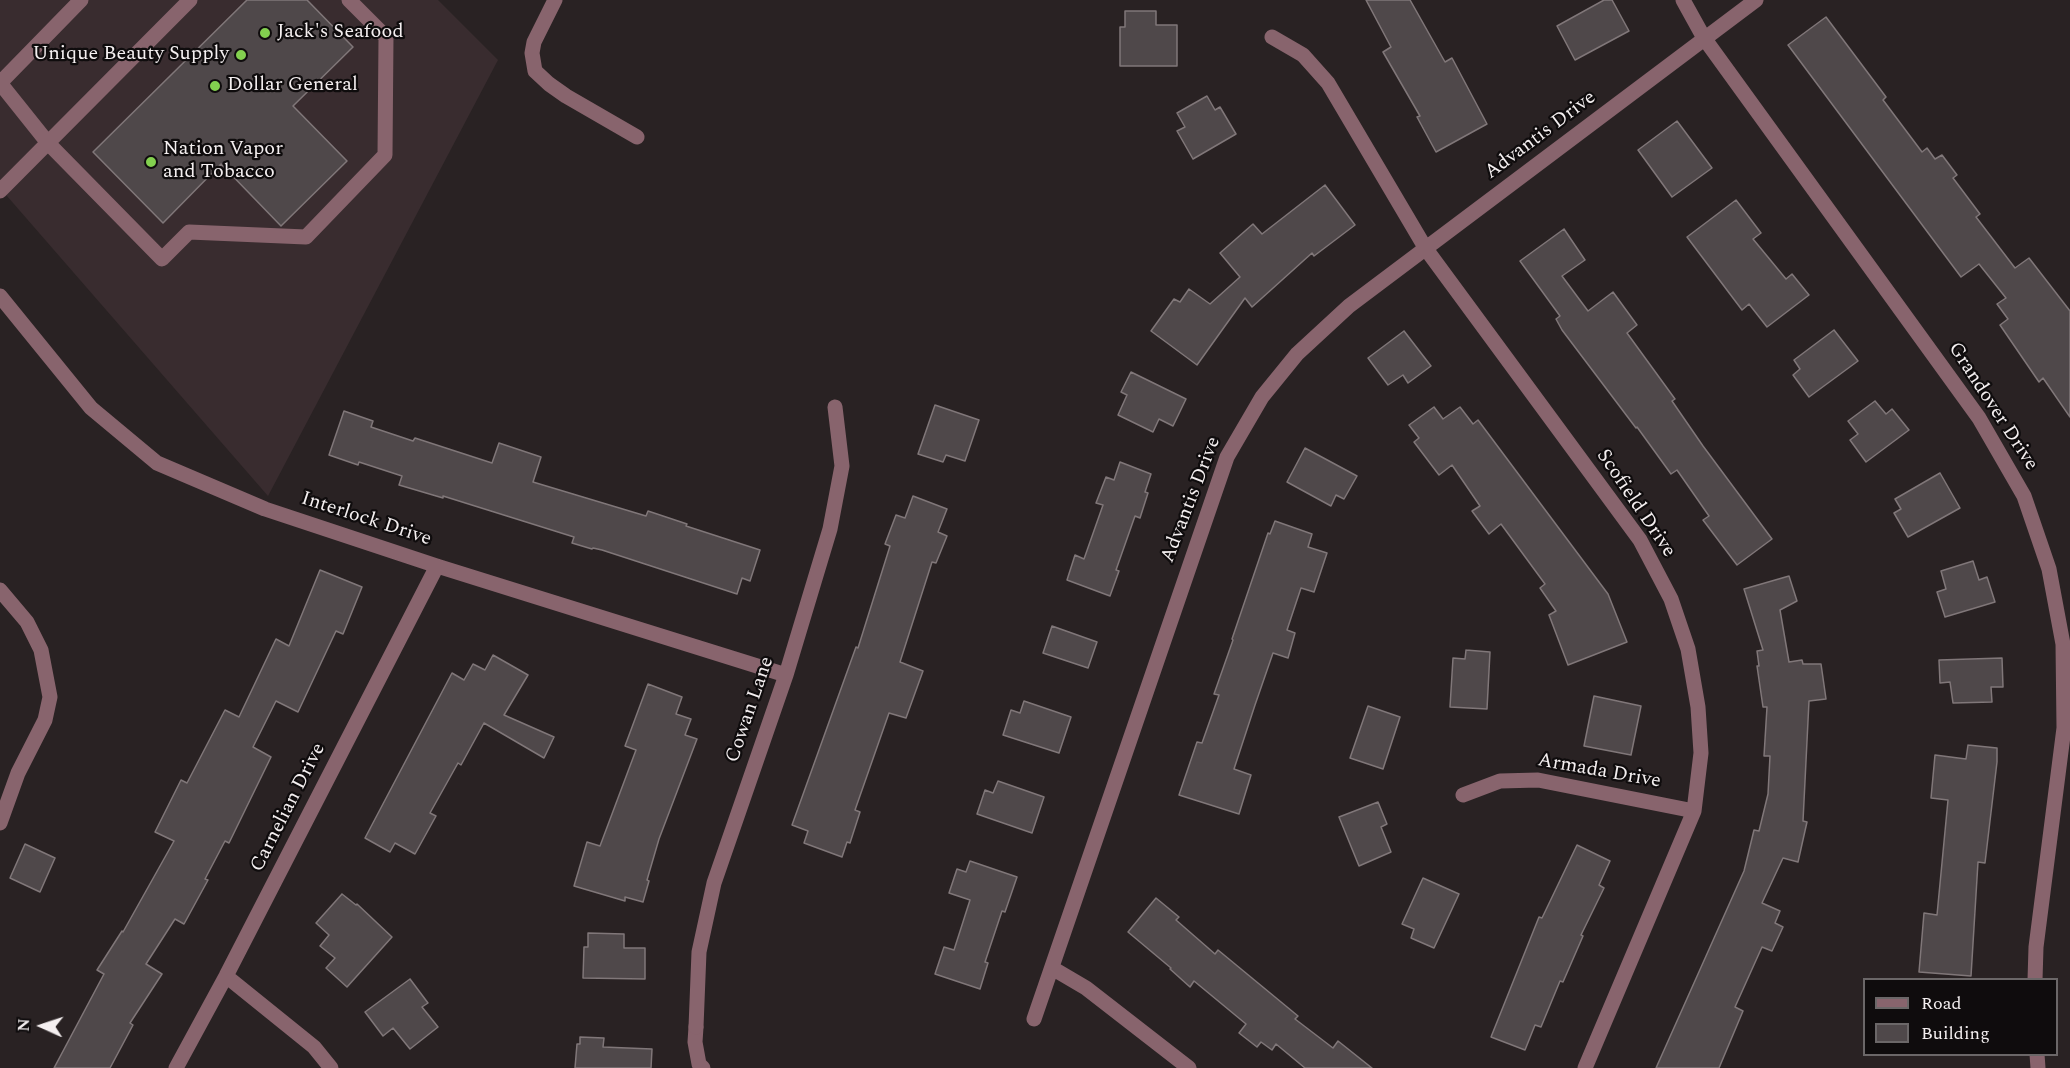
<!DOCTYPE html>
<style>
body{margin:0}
#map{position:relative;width:2070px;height:1068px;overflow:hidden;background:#292223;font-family:Spectral,serif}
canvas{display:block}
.legend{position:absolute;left:1863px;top:978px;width:195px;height:78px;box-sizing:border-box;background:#0f0c0d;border:2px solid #6b6768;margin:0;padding:8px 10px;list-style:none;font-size:18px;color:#f4eff0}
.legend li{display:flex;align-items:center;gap:12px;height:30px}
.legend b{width:30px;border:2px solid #6b6768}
.north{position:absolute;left:12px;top:996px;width:60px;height:60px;-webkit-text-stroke:4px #0f0c0d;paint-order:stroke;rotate:273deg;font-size:16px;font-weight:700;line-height:24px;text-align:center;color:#f4eff0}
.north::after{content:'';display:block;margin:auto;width:21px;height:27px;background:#f4eff0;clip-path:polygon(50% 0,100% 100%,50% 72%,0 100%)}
</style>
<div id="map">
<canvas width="2070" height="1068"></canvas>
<ul class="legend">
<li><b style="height:8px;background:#88646d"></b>Road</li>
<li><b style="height:16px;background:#4f484a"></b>Building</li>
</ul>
<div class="north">N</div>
</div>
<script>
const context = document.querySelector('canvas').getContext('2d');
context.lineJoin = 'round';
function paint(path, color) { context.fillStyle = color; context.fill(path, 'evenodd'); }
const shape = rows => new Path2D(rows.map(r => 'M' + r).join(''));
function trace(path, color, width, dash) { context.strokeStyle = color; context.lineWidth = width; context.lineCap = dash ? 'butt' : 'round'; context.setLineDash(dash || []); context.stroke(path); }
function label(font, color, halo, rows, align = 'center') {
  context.font = font + ' Spectral,serif'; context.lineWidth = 4.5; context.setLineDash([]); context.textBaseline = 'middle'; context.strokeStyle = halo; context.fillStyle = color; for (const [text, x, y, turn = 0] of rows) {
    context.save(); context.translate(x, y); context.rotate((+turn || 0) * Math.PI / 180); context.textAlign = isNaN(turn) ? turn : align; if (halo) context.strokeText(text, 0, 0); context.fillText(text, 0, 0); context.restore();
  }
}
paint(shape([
 [0,0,438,0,498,60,268,496,0,188]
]), '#392c2f');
const building = shape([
 [247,0,307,0,353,47,293,106,347,161,281,226,221,164,163,223,93,152,247,0],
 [1366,0,1410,0,1445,62,1452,58,1487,124,1436,152,1417,117,1420,116,1383,52,1391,47,1366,0],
 [1604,0,1612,0,1629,31,1575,60,1557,26,1604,0],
 [1125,11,1156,11,1156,25,1177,25,1177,66,1120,66,1120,27,1125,27,1125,11],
 [1826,17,1886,97,1883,100,1922,152,1927,148,1935,159,1942,155,1957,175,1953,178,1980,214,1976,217,2015,268,2029,258,2070,311,2070,417,2043,378,2039,382,2000,325,2008,319,1997,304,2006,298,1979,264,1961,277,1788,45,1826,17],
 [1207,96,1215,110,1220,107,1236,134,1193,159,1177,131,1185,127,1177,113,1207,96],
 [1677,121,1712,168,1672,197,1638,150,1677,121],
 [1325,185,1355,225,1314,256,1312,253,1252,307,1245,298,1197,365,1151,331,1174,299,1180,302,1189,289,1210,304,1240,277,1220,253,1253,224,1262,234,1325,185],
 [1736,200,1761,233,1753,239,1786,279,1792,274,1809,295,1767,327,1749,304,1742,310,1687,237,1736,200],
 [1564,229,1585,260,1562,276,1588,311,1613,292,1637,325,1627,333,1675,399,1672,401,1703,446,1772,539,1737,565,1703,520,1709,516,1677,470,1671,474,1637,427,1636,428,1562,330,1556,319,1560,316,1520,261,1564,229],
 [1834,330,1858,361,1809,397,1793,375,1800,369,1794,360,1834,330],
 [1404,331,1431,366,1408,383,1403,375,1388,385,1368,358,1404,331],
 [1131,372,1186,399,1173,426,1159,419,1153,432,1118,415,1127,395,1121,392,1131,372],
 [1875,401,1886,414,1892,409,1909,430,1866,462,1850,440,1858,434,1848,421,1875,401],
 [935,405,979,420,965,461,946,455,943,462,918,454,935,405],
 [1434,407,1443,419,1460,407,1473,424,1478,420,1608,594,1627,642,1568,665,1549,615,1556,611,1540,588,1545,584,1501,524,1489,534,1472,511,1480,506,1452,465,1439,475,1414,442,1419,438,1409,425,1434,407],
 [344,411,373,421,371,427,413,441,415,438,492,463,499,443,541,457,533,482,646,516,648,511,687,524,686,526,760,550,750,581,742,578,737,594,602,550,593,548,592,549,572,543,574,537,443,496,443,498,399,485,402,476,359,462,358,465,329,455,344,411],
 [1305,448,1357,476,1344,499,1336,495,1331,506,1287,482,1305,448],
 [1120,462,1151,474,1145,492,1148,493,1140,518,1135,516,1116,570,1119,571,1110,596,1067,580,1075,555,1084,559,1103,505,1096,503,1106,477,1114,480,1120,462],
 [1940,473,1960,508,1908,537,1894,513,1901,509,1895,499,1940,473],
 [913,496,947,509,938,532,947,536,936,563,932,562,900,662,923,671,906,718,889,713,855,810,860,812,850,843,847,842,842,857,804,843,808,831,792,825,856,647,858,648,890,546,885,544,896,515,905,518,913,496],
 [1275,521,1312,534,1308,547,1327,553,1314,592,1301,588,1287,630,1295,633,1288,658,1273,653,1255,705,1234,769,1251,775,1239,814,1179,795,1197,742,1202,743,1219,695,1214,694,1233,640,1232,639,1268,533,1270,534,1275,521],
 [1973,561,1979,580,1987,577,1995,602,1945,617,1937,592,1946,589,1941,571,1973,561],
 [320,570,362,587,343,634,336,631,298,712,276,701,253,747,271,757,229,843,225,841,205,879,208,880,184,924,175,919,146,964,162,974,130,1023,133,1025,110,1068,54,1068,104,974,97,970,122,931,123,932,174,841,155,832,181,780,187,783,225,710,239,717,276,639,289,646,320,570],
 [1789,576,1797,601,1780,610,1789,662,1802,660,1803,664,1821,664,1826,699,1809,701,1803,821,1807,822,1798,862,1783,858,1762,903,1780,911,1775,923,1783,927,1772,951,1762,947,1735,1007,1743,1011,1719,1068,1656,1068,1744,871,1754,830,1759,831,1768,794,1770,756,1764,756,1767,707,1763,707,1757,666,1759,666,1757,651,1763,650,1744,589,1789,576],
 [1052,626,1097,642,1088,668,1043,653,1052,626],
 [1466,650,1490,652,1487,709,1450,707,1453,658,1465,659,1466,650],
 [493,655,528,675,504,715,554,737,544,758,484,723,461,765,458,763,430,813,436,816,415,854,395,843,390,852,365,838,452,673,464,680,473,664,485,670,493,655],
 [2002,658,2003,687,1991,687,1992,702,1953,703,1950,682,1940,683,1939,660,2002,658],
 [648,684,682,697,676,714,691,719,685,735,697,739,659,839,647,880,649,881,643,902,625,897,625,901,574,886,587,842,600,846,636,750,625,746,648,684],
 [1594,696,1641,706,1631,755,1584,746,1594,696],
 [1024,701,1071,717,1059,753,1003,735,1011,710,1020,713,1024,701],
 [1368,706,1400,717,1383,769,1350,758,1368,706],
 [1968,745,1997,748,1997,762,1985,863,1978,862,1971,976,1919,972,1924,913,1937,915,1948,800,1931,798,1935,755,1966,759,1968,745],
 [998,781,1044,797,1032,833,977,814,985,790,993,793,998,781],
 [1378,802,1387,824,1381,827,1391,852,1359,866,1339,817,1378,802],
 [25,844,55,858,40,892,10,878,25,844],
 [1577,845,1610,861,1599,885,1604,888,1581,935,1583,936,1563,982,1560,981,1541,1027,1535,1025,1525,1050,1491,1037,1539,917,1542,918,1577,845],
 [970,861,1017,877,1005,912,1002,911,985,962,988,963,980,989,935,974,944,947,954,950,970,900,949,893,957,869,966,872,970,861],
 [1423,878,1459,894,1434,948,1411,938,1414,929,1402,924,1423,878],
 [342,894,356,905,357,904,392,937,347,987,326,968,335,958,320,946,329,935,316,923,342,894],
 [1156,898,1179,917,1176,920,1215,954,1218,950,1298,1016,1295,1019,1333,1048,1338,1041,1372,1068,1305,1068,1276,1044,1272,1050,1261,1042,1257,1047,1239,1033,1246,1024,1194,981,1190,987,1170,969,1171,968,1128,932,1156,898],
 [588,933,624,934,624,948,645,948,645,979,583,978,584,947,588,947,588,933],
 [410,979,428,1003,422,1007,438,1027,410,1049,393,1028,383,1036,365,1012,410,979],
 [580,1037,604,1038,603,1047,652,1049,651,1068,575,1068,577,1044,580,1044,580,1037]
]);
paint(building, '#4f484a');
trace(building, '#807779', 1.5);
trace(shape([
 [81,0,0,83,48,143,162,259,189,232,306,237,385,155,386,37,349,0],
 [555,0,534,42,532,53,535,71,549,84,566,96,637,137],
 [0,191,190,0],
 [0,590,27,622,41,650,50,697,45,720,18,773,0,823],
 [696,1027,695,1042,699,1064,703,1068]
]), '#88646d', 15);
trace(shape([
 [1683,0,1704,38,1979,418,2024,496,2049,569,2063,644,2064,728,2036,947,2035,980],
 [1272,37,1303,55,1328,83,1426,249,1640,540,1671,599,1688,649,1698,707,1701,753,1694,811,1585,1068],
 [0,296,91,408,157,463,265,509,437,566,786,675],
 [1463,795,1500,781,1538,780,1694,811],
 [1052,968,1086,988,1189,1068],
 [226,976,314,1047,331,1068],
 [1034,1019,1227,457,1262,397,1297,354,1349,306,1756,0],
 [696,1027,699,952,714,883,786,675,830,529,842,466,835,407],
 [2037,1054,2038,1068],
 [176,1068,226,976,437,566]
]), '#88646d', 15);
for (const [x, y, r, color] of [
 [265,33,6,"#83d04f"],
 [241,55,6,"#83d04f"],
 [215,86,6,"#83d04f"],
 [151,162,6,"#83d04f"]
]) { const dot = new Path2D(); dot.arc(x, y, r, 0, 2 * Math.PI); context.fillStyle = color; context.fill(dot); trace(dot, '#0f0c0d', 2); }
label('20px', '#f4eff0', '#0f0c0d', [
 ["Jack's Seafood",277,33],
 ["Unique Beauty Supply",229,55,"right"],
 ["Dollar General",227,86],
 ["Nation Vapor",163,150],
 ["and Tobacco",163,173]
], 'left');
label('20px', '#f4eff0', '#0f0c0d', [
 ["Advantis Drive",1541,136,-37],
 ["Grandover Drive",1992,407,57],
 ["Advantis Drive",1192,500,-69],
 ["Scofield Drive",1635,504,56],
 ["Interlock Drive",366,520,18],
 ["Cowan Lane",751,710,-71],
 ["Armada Drive",1599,772,10],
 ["Carnelian Drive",289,808,-63]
]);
</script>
